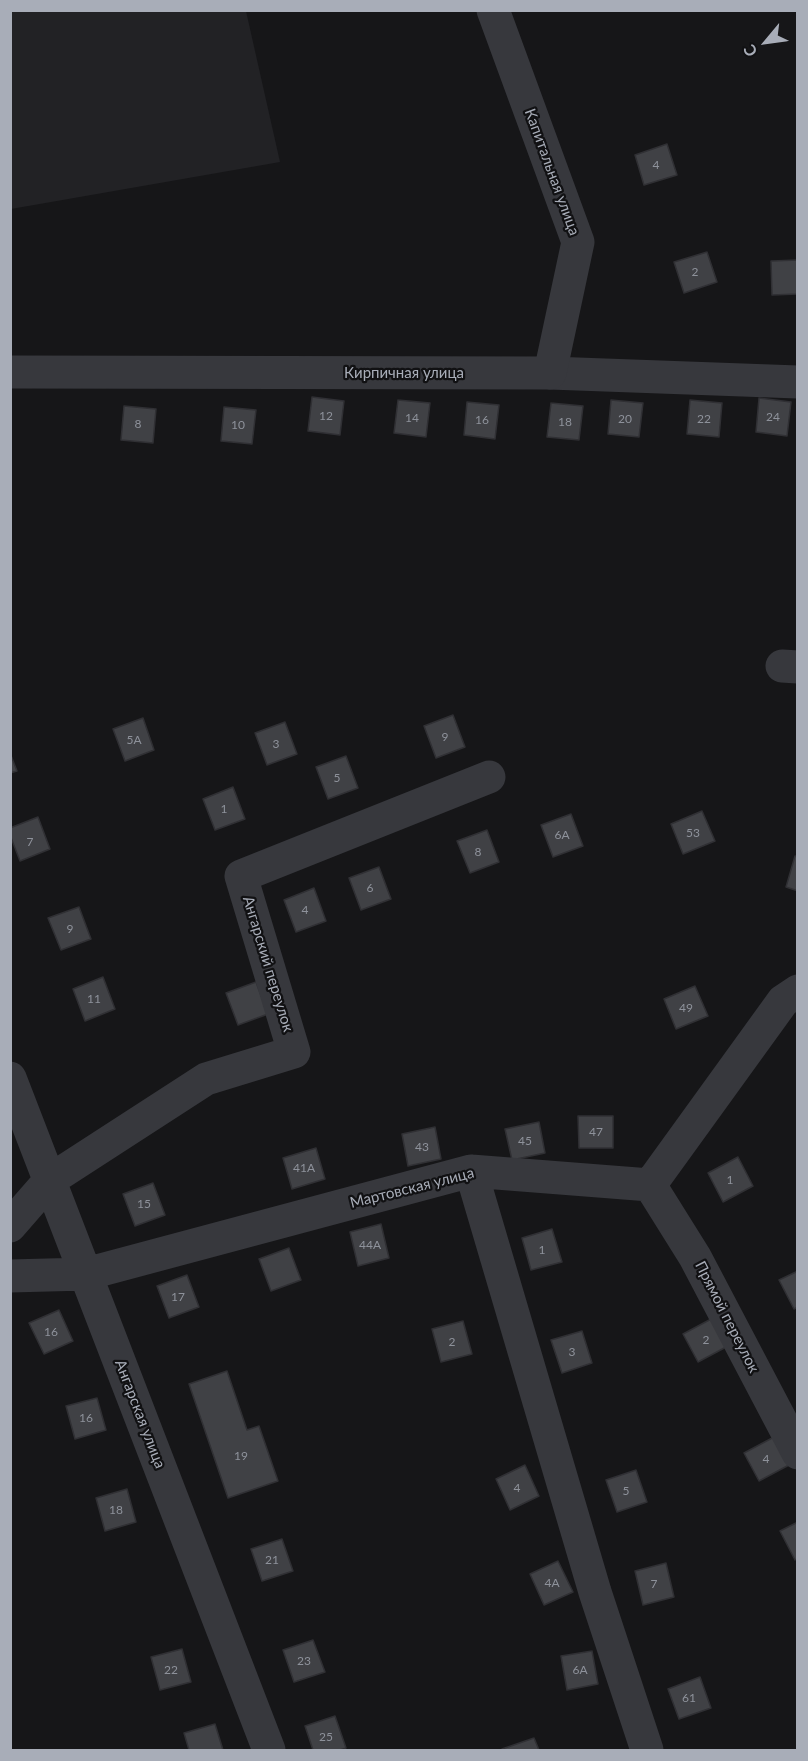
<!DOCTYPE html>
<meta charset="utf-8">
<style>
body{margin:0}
#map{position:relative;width:808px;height:1761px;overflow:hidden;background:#161618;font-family:Lato,sans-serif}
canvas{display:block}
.frame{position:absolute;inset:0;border:12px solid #a8adb8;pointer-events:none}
.north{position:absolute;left:736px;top:12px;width:60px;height:60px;-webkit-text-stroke:4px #111113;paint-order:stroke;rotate:241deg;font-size:16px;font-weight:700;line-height:24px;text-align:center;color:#a8adb8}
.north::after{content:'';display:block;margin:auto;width:21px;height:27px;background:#a8adb8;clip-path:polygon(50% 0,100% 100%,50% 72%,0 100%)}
</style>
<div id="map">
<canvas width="808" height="1761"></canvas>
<div class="frame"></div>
<div class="north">С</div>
</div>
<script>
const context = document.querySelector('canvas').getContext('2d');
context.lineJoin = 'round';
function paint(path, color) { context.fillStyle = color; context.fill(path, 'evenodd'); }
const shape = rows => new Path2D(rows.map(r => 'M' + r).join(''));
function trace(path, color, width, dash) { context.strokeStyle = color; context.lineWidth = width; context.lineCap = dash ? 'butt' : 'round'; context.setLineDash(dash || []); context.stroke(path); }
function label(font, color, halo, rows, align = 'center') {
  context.font = font + ' Lato,sans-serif'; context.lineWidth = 4.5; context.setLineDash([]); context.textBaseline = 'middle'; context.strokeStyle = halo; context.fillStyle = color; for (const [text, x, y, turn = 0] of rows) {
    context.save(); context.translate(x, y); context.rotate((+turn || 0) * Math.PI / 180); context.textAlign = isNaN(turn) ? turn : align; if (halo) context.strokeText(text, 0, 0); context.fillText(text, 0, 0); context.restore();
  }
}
paint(shape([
 [11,10,246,11,280,162,11,209]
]), '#222225');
const building = shape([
 [667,144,677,175,644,185,635,155,667,144],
 [707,252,717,282,684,293,674,262,707,252],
 [798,260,798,294,772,295,771,261,798,260],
 [312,397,344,401,340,435,308,431,312,397],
 [759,398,791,402,787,436,756,432,759,398],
 [398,400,430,403,426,437,394,433,398,400],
 [611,400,643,403,639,437,608,434,611,400],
 [690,400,722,403,719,437,687,434,690,400],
 [467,402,499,405,495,439,464,435,467,402],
 [551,403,583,406,579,440,547,437,551,403],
 [124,406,156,409,153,443,121,440,124,406],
 [224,407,256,410,252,444,221,441,224,407],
 [453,715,465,747,436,758,424,726,453,715],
 [143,718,154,750,125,761,113,729,143,718],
 [285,722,297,754,267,765,255,733,285,722],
 [10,753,17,771,10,773,10,753],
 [346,756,358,788,328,799,316,767,346,756],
 [233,787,245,819,215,830,203,799,233,787],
 [702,811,715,841,683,854,671,824,702,811],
 [571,814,583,846,553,857,541,825,571,814],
 [38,817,50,849,20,861,10,835,10,828,38,817],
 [487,830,499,862,470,873,457,841,487,830],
 [795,856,798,857,798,891,786,887,795,856],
 [379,867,391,899,361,910,349,878,379,867],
 [314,888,326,921,296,932,284,900,314,888],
 [79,907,91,939,61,950,48,918,79,907],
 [103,977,115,1009,85,1021,73,989,103,977],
 [256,982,268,1014,238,1025,226,993,256,982],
 [695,986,708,1016,676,1029,664,999,695,986],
 [578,1116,613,1116,613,1148,579,1148,578,1116],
 [539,1122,545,1153,512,1160,505,1129,539,1122],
 [435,1127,441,1159,408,1166,402,1134,435,1127],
 [316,1148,325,1179,292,1189,283,1158,316,1148],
 [738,1157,753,1186,723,1202,708,1173,738,1157],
 [153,1183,165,1215,135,1226,123,1194,153,1183],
 [381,1224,389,1258,358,1266,350,1232,381,1224],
 [552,1229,562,1262,531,1270,522,1238,552,1229],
 [289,1248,301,1280,271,1291,259,1259,289,1248],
 [798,1271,798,1307,794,1309,779,1280,798,1271],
 [187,1275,199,1307,169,1318,157,1286,187,1275],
 [59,1310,73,1341,44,1354,29,1323,59,1310],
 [713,1318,728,1346,698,1362,683,1334,713,1318],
 [463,1321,472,1354,441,1362,432,1329,463,1321],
 [582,1331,592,1363,562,1373,551,1340,582,1331],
 [227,1371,247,1430,259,1426,278,1481,228,1498,189,1384,227,1371],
 [97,1398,106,1430,75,1439,66,1406,97,1398],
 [774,1437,789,1465,759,1481,744,1453,774,1437],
 [525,1465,539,1496,510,1510,496,1479,525,1465],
 [636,1470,647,1502,617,1512,606,1480,636,1470],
 [127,1489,136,1522,105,1531,96,1498,127,1489],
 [798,1522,798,1558,795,1560,780,1531,798,1522],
 [282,1539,293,1571,262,1581,251,1549,282,1539],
 [558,1561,573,1592,544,1605,530,1574,558,1561],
 [666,1563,674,1597,643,1605,635,1571,666,1563],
 [313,1640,325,1672,294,1682,283,1650,313,1640],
 [182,1649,191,1682,160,1690,151,1657,182,1649],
 [592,1651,598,1684,567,1690,561,1656,592,1651],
 [700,1677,711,1708,679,1719,668,1689,700,1677],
 [335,1716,346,1748,340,1750,313,1750,305,1726,335,1716],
 [215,1724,223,1750,189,1750,184,1733,215,1724],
 [534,1738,539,1750,502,1750,502,1749,534,1738]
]);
paint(building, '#404145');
trace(building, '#303034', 1.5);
trace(shape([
 [550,373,798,382],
 [782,666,798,667],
 [10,1078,269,1750],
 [471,1171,595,1592,647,1750],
 [650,1185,695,1257,798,1453],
 [10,1226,50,1180,206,1079,294,1052,241,876,489,777],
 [10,1276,86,1274,471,1171,650,1185,783,1001,798,991]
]), '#37383d', 33);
trace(shape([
 [10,372,550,373,578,242,493,10]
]), '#37383d', 33);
label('12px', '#8e929b', null, [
 ["4",656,165],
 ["2",695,272],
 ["12",326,416],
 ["24",773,417],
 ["14",412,418],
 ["20",625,419],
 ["22",704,419],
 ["16",482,420],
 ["18",565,422],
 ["8",138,424],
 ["10",238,425],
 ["9",445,737],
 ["5А",134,740],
 ["3",276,744],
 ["5",337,778],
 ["1",224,809],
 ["53",693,833],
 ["6А",562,835],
 ["7",30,842],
 ["8",478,852],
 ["6",370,888],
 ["4",305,910],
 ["9",70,929],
 ["11",94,999],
 ["49",686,1008],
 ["47",596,1132],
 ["45",525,1141],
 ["43",422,1147],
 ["41А",304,1168],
 ["1",730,1180],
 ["15",144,1204],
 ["44А",370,1245],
 ["1",542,1250],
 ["17",178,1297],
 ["16",51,1332],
 ["2",706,1340],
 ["2",452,1342],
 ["3",572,1352],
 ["16",86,1418],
 ["19",241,1456],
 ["4",766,1459],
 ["4",517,1488],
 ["5",626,1491],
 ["18",116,1510],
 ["21",272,1560],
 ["4А",552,1583],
 ["7",654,1584],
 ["23",304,1661],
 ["22",171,1670],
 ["6А",580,1670],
 ["61",689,1698],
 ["25",326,1737]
]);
label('15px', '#a8adb8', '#111113', [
 ["Капитальная улица",552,172,70],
 ["Кирпичная улица",404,373],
 ["Ангарский переулок",268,964,73],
 ["Мартовская улица",412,1188,-14],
 ["Прямой переулок",727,1317,63],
 ["Ангарская улица",140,1414,69]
]);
</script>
